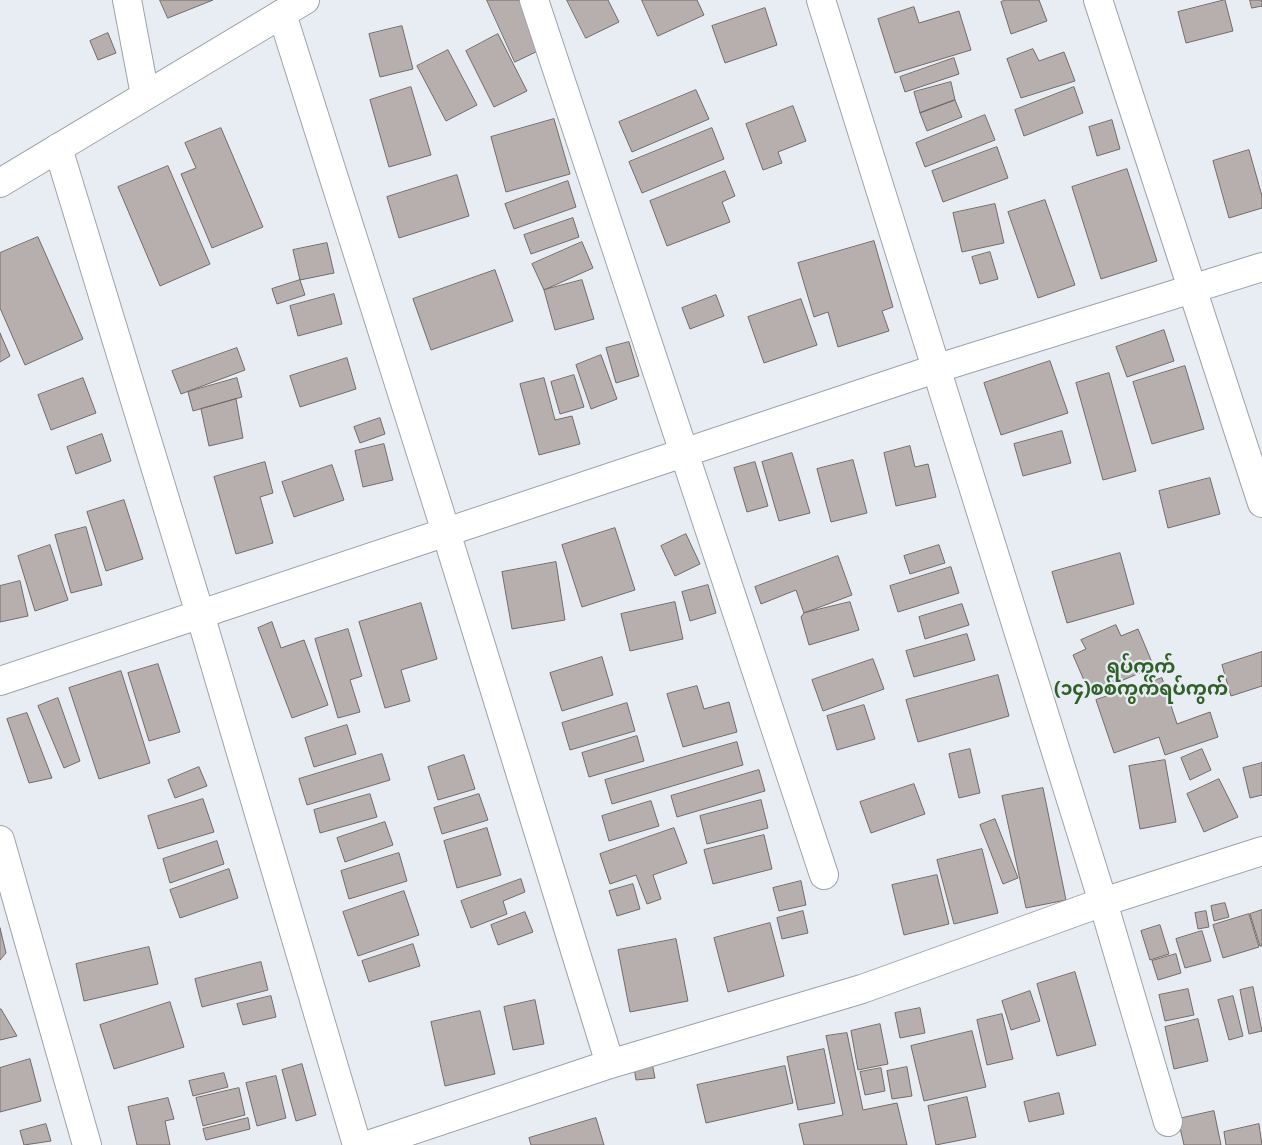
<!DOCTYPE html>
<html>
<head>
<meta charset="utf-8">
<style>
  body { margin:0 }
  canvas { display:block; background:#e7edf2 }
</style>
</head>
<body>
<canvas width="1262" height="1145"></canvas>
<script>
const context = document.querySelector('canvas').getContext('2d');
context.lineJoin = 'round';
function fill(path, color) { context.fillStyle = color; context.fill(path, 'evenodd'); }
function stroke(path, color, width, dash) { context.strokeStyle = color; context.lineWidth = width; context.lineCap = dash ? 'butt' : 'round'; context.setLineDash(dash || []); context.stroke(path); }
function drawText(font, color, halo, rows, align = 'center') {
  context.font = font + ' "IBM Plex Sans","Noto Sans Myanmar",sans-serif'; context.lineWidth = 4.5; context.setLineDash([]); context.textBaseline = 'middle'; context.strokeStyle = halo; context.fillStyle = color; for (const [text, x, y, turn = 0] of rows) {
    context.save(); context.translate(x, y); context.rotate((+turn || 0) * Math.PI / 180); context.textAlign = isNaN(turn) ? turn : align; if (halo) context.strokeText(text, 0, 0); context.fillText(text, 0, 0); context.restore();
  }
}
const building = new Path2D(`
  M160 0H213L168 18Z
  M487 0H523L544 48 515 62Z
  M567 0H608L619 22 586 38Z
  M642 0H697L704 15 658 36Z
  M1006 0H1039L1047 21 1011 34 1001 2Z
  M1225 0 1233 31 1186 43 1178 12Z
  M1250 0H1262V6L1252 8Z
  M914 7 919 23 959 11 971 50 895 73 878 19Z
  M765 8 777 45 725 63 712 26Z
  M402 26 413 69 380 77 369 34Z
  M108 33 116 53 98 60 90 41Z
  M498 34 527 91 494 107 466 51Z
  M1033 49 1039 61 1064 52 1075 81 1021 98 1007 59Z
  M448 50 477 105 446 121 417 66Z
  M954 58 959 74 905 92 900 77Z
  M951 82 955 100 920 113 914 92Z
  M411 87 431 155 389 167 370 100Z
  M1074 87 1083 113 1024 136 1015 110Z
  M696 90 709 119 632 152 619 122Z
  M955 100 962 117 927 131 920 113Z
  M793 106 806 141 778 152 782 163 763 170 746 124Z
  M985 115 995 140 925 167 916 143Z
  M554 119 570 174 506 192 491 137Z
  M1112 120 1120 149 1097 156 1089 127Z
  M221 128 263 227 212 248 181 174 196 168 185 143Z
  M712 128 724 159 642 193 629 162Z
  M997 147 1008 178 943 202 932 171Z
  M1249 150 1262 196V208L1229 218 1213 161Z
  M168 166 210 264 160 286 118 187Z
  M1127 169 1157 261 1101 279 1072 187Z
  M725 171 735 196 722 202 730 222 667 246 650 201Z
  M457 175 469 216 399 238 387 197Z
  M568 181 576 207 514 229 505 204Z
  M1045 200 1075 285 1038 298 1008 212Z
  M995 204 1004 243 962 252 953 213Z
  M573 218 579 237 531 254 524 235Z
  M38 237 83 339 25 365 0 308V253Z
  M874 241 893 307 882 311 889 331 838 347 828 312 814 317 798 263Z
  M582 242 593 268 544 290 532 264Z
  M327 243 334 273 300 280 293 250Z
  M990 252 998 279 980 284 972 257Z
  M495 270 513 321 431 350 413 299Z
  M300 280 305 295 277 304 272 289Z
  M582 280 594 319 555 330 544 290Z
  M334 294 342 324 298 336 290 306Z
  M716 295 724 316 690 329 682 308Z
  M801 299 817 345 764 363 748 317Z
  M1164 330 1174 361 1127 377 1116 347Z
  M0 333 10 356 0 362Z
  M629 342 639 376 616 383 606 348Z
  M237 348 245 370 181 394 172 371Z
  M601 355 617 399 591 409 576 365Z
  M347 358 356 389 300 407 290 376Z
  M1050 361 1068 413 1001 435 984 383Z
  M1185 366 1204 429 1152 444 1133 382Z
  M1109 373 1136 471 1103 480 1076 383Z
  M574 375 584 407 560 414 551 382Z
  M83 378 96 413 51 430 38 395Z
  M237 378 242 397 193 411 188 392Z
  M544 378 555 420 572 416 580 444 539 455 520 384Z
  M236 399 243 438 209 446 201 409Z
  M380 418 385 434 360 443 354 427Z
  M1062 431 1071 463 1023 476 1014 444Z
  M102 434 111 461 76 474 67 447Z
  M384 444 393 480 363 487 355 451Z
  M910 446 915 467 928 464 936 497 896 506 884 453Z
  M792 453 810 513 779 521 762 462Z
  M853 460 867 513 831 522 817 469Z
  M265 462 273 493 260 497 273 543 236 554 214 477Z
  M755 462 768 506 747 512 734 468Z
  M332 465 344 500 294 517 282 482Z
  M1210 478 1220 514 1168 528 1159 491Z
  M124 500 143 559 106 571 87 512Z
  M86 527 102 585 71 593 55 535Z
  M615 528 635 590 582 607 562 545Z
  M686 534 700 564 675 576 661 546Z
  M50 545 68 600 35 611 18 556Z
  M939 545 945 563 910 574 904 556Z
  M1120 553 1134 604 1067 623 1052 572Z
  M838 556 852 595 804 613 796 590 761 604 755 587Z
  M556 562 565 620 512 629 502 572Z
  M951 567 959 593 898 612 890 586Z
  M20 581 28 616 0 622V586Z
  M708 585 716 613 690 621 682 592Z
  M675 602 683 639 630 651 621 614Z
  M850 602 859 630 809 645 801 617 804 613Z
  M421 603 437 659 401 670 410 701 385 708 359 622Z
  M962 604 969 625 925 639 919 617Z
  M272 622 281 648 304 640 328 705 292 718 258 628Z
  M1116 625 1121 636 1138 629 1154 667 1090 694 1073 655 1086 649 1081 640Z
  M348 629 362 676 350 680 360 712 338 718 315 639Z
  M967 634 975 660 914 677 906 651Z
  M1262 652V686L1231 696 1222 665Z
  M602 657 613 695 562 711 550 673Z
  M873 659 884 689 823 711 812 680Z
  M158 664 180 732 149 741 128 673Z
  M121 671 150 763 99 779 69 688Z
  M998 675 1009 716 918 742 906 700Z
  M1162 678 1177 724 1210 712 1218 737 1165 755 1159 737 1114 753 1096 700Z
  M697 686 704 709 729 702 737 732 683 747 667 694Z
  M58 698 80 761 64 768 38 706Z
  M627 703 635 731 570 750 562 723Z
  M864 705 875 739 837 750 827 716Z
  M27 713 52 778 29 783 7 719Z
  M347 725 356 754 314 767 305 738Z
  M637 736 644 761 589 777 582 753Z
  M737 742 743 765 612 804 605 780Z
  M970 749 980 793 959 798 949 754Z
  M1202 749 1211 770 1190 780 1181 758Z
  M382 754 390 780 307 805 299 779Z
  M464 755 475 789 438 800 428 767Z
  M1165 760 1176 822 1140 829 1129 766Z
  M1262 763V795L1250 798 1243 768Z
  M199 767 207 786 175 798 168 780Z
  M759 770 765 791 677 817 671 796Z
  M1219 779 1238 817 1204 832 1187 794Z
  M914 784 925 814 871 833 860 802Z
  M1043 788 1066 900 1026 908 1002 796Z
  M370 794 377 817 320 833 314 810Z
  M479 794 488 820 442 834 434 808Z
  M203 799 214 832 158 849 148 816Z
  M761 800 768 828 707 844 700 816Z
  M651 801 659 826 609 841 602 816Z
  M995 819 1018 878 1003 884 980 825Z
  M385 822 393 845 345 862 337 838Z
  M487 828 501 875 457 888 444 841Z
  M674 828 687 863 653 875 661 899 647 904 636 875 610 884 600 854Z
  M764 835 772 869 713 884 704 850Z
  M217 841 224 864 170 883 163 859Z
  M982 849 998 913 954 924 937 860Z
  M399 853 407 881 349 899 341 871Z
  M229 869 238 898 180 918 170 890Z
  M937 875 949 924 904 935 892 885Z
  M521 879 525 892 503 901 507 914 471 928 461 901Z
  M801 881 806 905 779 911 773 888Z
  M633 884 640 909 617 916 609 891Z
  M404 891 419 935 358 956 343 912Z
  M1225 903 1229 917 1214 921 1211 906Z
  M1262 910V946H1260L1250 914Z
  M803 911 808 933 782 939 777 918Z
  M1206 911 1209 927 1198 929 1195 913Z
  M525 912 533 932 498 945 491 925Z
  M1249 914 1259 947 1223 958 1213 925Z
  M770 923 784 976 728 992 714 938Z
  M1160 925 1169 954 1150 960 1141 931Z
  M0 928 6 953 0 960Z
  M1202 931 1211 961 1185 968 1176 939Z
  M676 939 688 1001 630 1012 618 950Z
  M413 944 420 966 369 982 362 961Z
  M149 947 158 984 84 1001 76 964Z
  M1176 954 1181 973 1158 980 1152 961Z
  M261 962 268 990 202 1007 195 979Z
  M1075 972 1096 1045 1057 1056 1037 984Z
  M1253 987 1262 1031 1249 1034 1240 990Z
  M1188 989 1194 1015 1165 1021 1159 995Z
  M1030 991 1040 1021 1011 1030 1002 1001Z
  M271 996 276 1017 243 1025 237 1004Z
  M1233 996 1243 1036 1229 1040 1218 1000Z
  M535 1000 544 1044 513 1050 504 1007Z
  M170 1002 184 1047 114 1069 100 1025Z
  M920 1008 925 1033 900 1038 895 1013Z
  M0 1009H1L17 1036 0 1040Z
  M480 1011 495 1074 445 1086 431 1022Z
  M1002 1014 1013 1059 987 1065 977 1020Z
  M1198 1019 1208 1061 1174 1069 1165 1027Z
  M880 1024 888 1064 858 1070 851 1031Z
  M972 1031 986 1087 924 1101 911 1046Z
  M847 1033 863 1110 897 1103 907 1145H804L799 1124 843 1115 826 1036Z
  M824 1049 835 1103 798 1110 787 1057Z
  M651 1058 655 1078 636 1080 633 1061Z
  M30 1059 41 1101 0 1112V1068Z
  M302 1064 316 1115 296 1121 282 1070Z
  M785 1066 793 1103 706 1123 697 1085Z
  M907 1067 912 1096 892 1099 887 1071Z
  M881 1068 885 1091 865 1095 860 1072Z
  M224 1073 228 1087 193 1096 189 1081Z
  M276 1076 286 1118 257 1126 246 1083Z
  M239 1088 245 1115 203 1126 196 1098Z
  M1059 1093 1064 1114 1029 1122 1024 1102Z
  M967 1097 976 1137 936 1145 928 1106Z
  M168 1098 174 1119 165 1121 170 1145H137L128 1107Z
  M1214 1111 1221 1145H1184L1178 1119Z
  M248 1118 250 1129 206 1140 203 1129Z
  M596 1118 604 1145H531L529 1138Z
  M46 1124 51 1141 24 1145 20 1131Z
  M1259 1124 1262 1145H1226L1224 1132Z`);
const street = new Path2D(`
  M127 0 145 95
  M534 0 824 875
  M821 0 1103 902 1168 1122
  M1098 0 1262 503
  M282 14 446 532 610 1064
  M58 148 200 614 357 1145
  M0 681 935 369 1262 267
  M0 840 87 1145
  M368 1145 610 1064 862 989 1103 902 1262 851`);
const primary = new Path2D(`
  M0 183 305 0`);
const quarterNames = [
  ["ရပ်ကွက်",1141,668],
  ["(၁၄)စစ်ကွက်ရပ်ကွက်",1141,690]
];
fill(building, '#b7afad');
stroke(building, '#736b6a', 1);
stroke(street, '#9da3a8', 30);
stroke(primary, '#9da3a8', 30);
stroke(street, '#fff', 28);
stroke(primary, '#fff', 28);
drawText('bold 19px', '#305f28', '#e7edf2', quarterNames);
</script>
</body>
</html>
